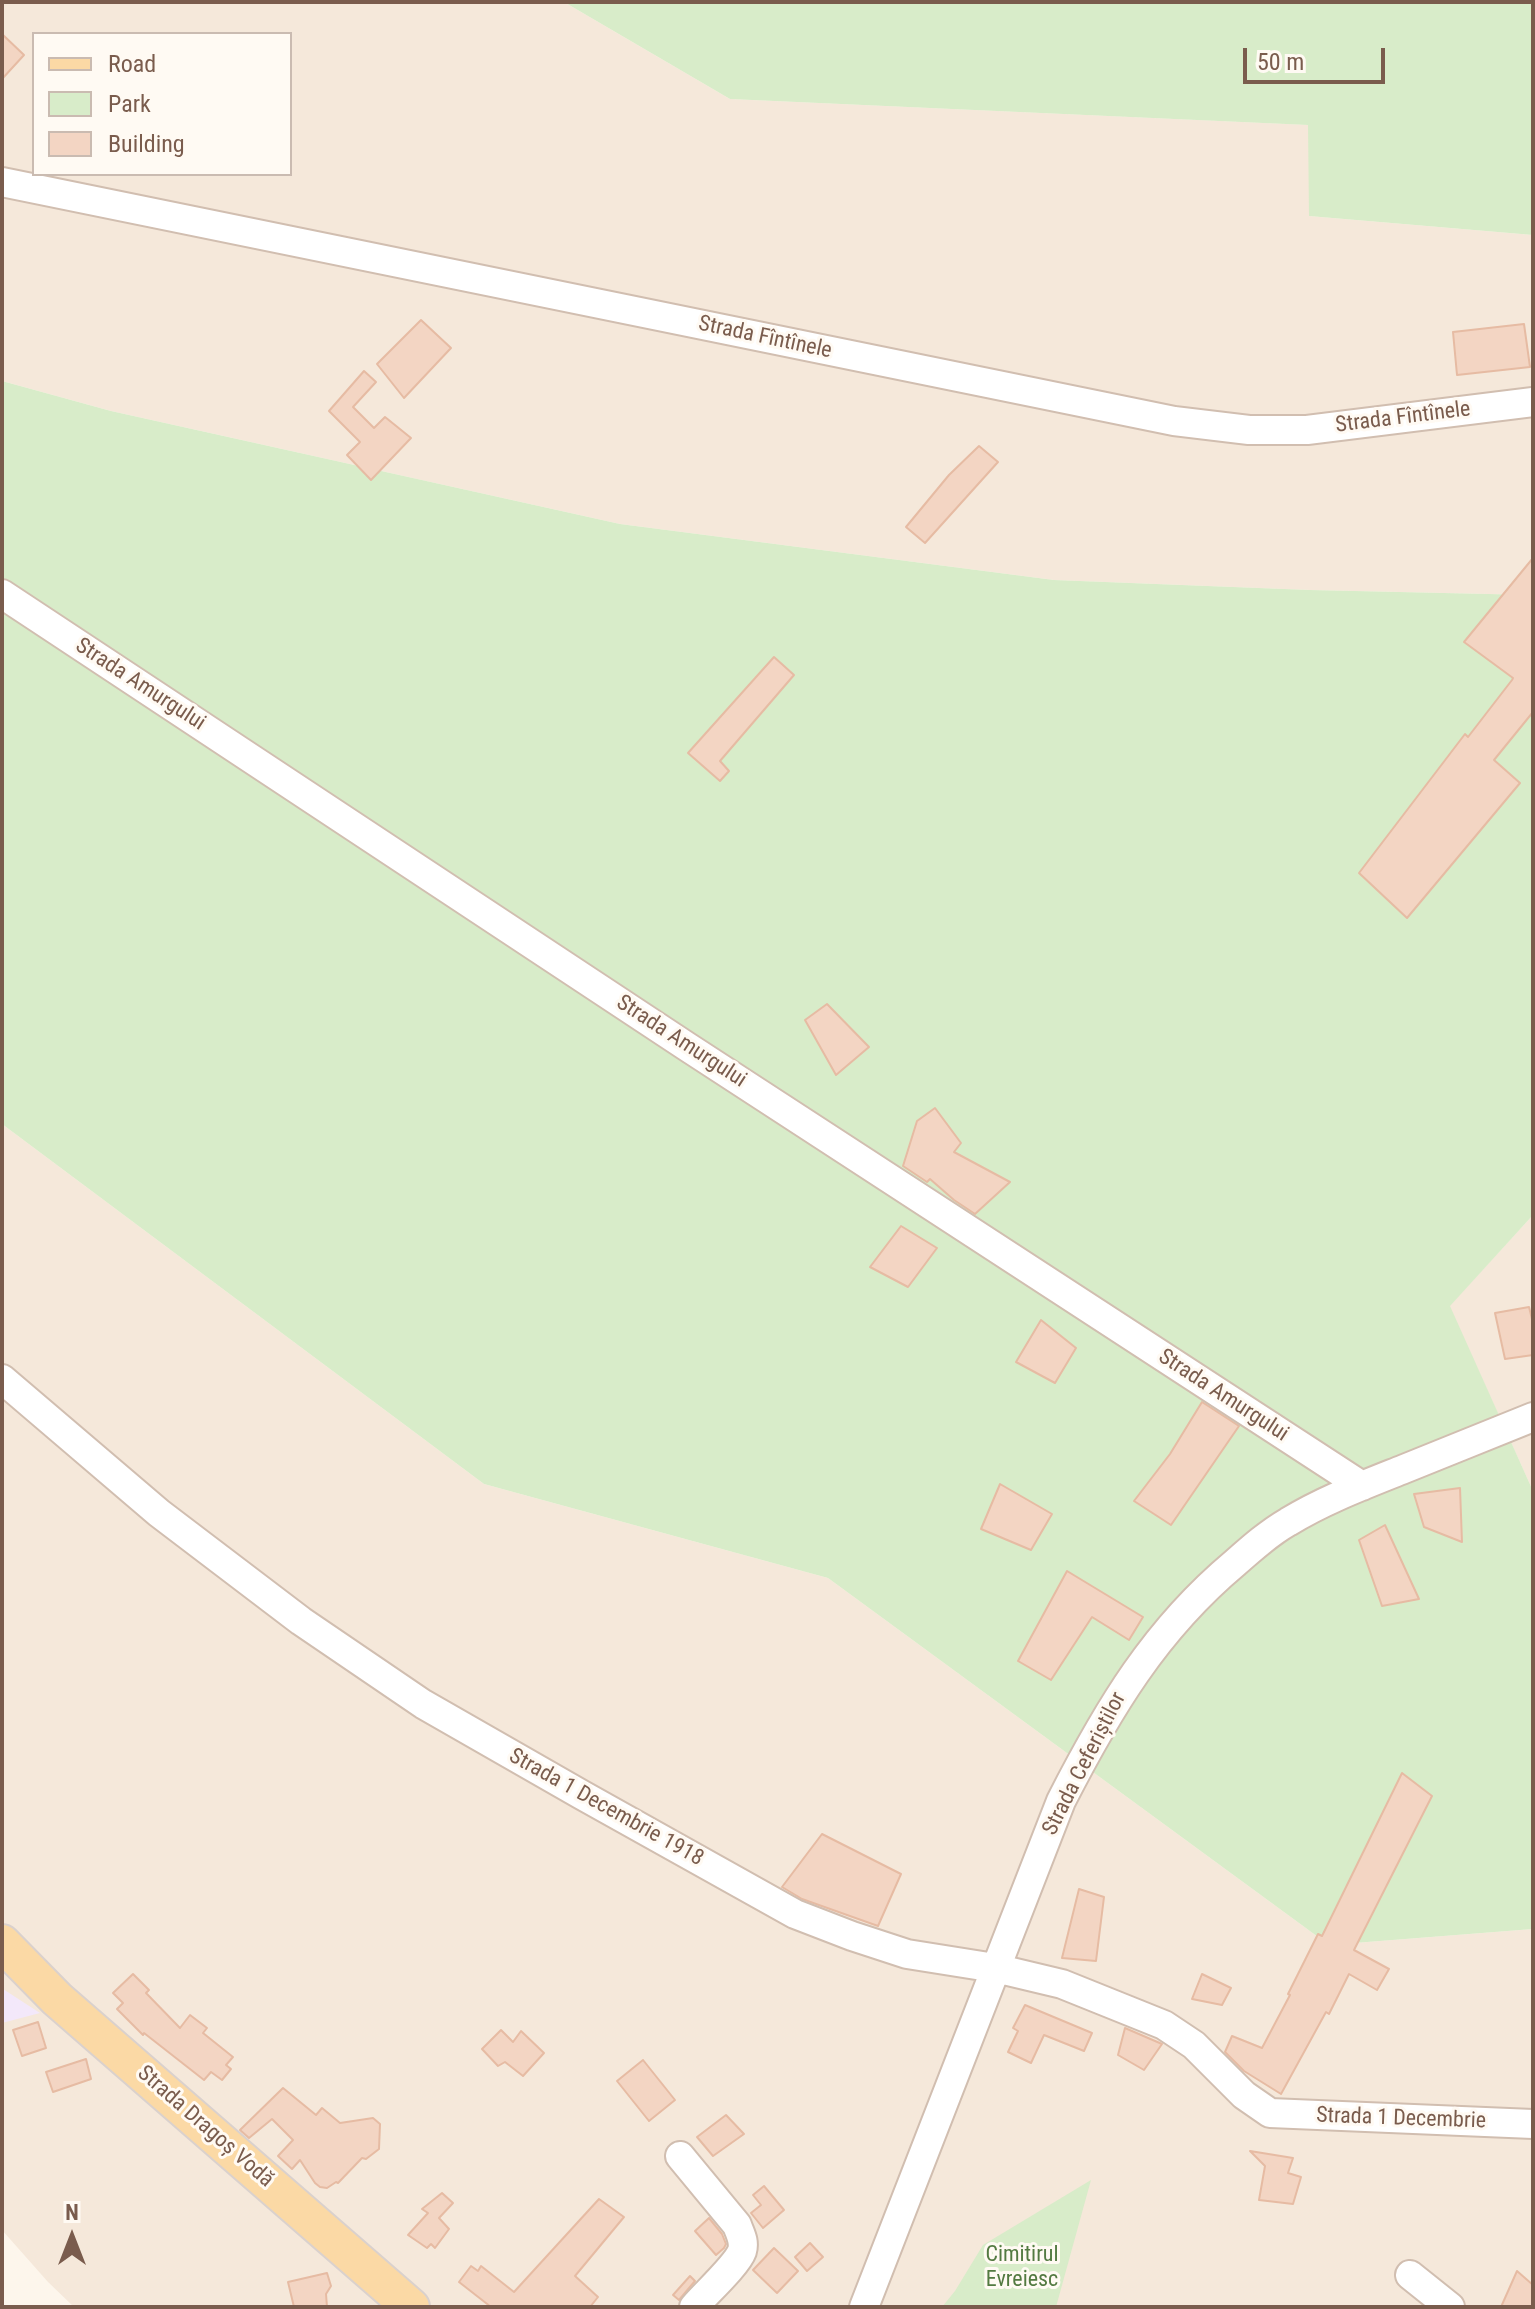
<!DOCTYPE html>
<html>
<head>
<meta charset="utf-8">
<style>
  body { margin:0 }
  #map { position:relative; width:1535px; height:2309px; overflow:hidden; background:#fdf6ec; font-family:"Roboto Condensed",sans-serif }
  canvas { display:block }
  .frame { position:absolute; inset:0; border:4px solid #7a5c4d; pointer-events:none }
  .legend { position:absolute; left:32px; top:32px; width:260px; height:144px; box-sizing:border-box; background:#fffaf3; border:2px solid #cabbb1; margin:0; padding:10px 14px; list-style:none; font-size:24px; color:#7a5c4d }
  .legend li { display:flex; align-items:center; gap:16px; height:40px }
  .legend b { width:40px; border:2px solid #cabbb1 }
  .north { position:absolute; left:32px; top:2197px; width:80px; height:80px; -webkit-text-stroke:6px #fffaf3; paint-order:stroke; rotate:0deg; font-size:22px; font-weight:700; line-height:32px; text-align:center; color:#7a5c4d }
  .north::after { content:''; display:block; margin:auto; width:28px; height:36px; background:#7a5c4d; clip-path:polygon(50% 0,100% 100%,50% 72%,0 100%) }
  .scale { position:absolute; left:1243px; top:48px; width:142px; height:36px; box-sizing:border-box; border:4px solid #7a5c4d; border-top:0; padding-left:10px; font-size:24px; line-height:28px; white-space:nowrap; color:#7a5c4d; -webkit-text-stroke:6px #fffaf3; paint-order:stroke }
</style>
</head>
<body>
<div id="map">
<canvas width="1535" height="2309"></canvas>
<div class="frame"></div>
<ul class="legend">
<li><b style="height:10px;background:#fbd9a5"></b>Road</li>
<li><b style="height:22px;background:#d8ecc9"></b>Park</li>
<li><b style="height:22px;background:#f3d5c3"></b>Building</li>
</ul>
<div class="north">N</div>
<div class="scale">50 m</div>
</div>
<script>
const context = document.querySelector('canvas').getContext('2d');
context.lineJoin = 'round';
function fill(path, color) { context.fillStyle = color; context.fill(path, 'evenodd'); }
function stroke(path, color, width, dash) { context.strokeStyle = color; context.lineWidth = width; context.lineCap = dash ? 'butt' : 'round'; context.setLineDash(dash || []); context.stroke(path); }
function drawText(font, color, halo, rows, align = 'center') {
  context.font = font + ' "Roboto Condensed",sans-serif'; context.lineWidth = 6; context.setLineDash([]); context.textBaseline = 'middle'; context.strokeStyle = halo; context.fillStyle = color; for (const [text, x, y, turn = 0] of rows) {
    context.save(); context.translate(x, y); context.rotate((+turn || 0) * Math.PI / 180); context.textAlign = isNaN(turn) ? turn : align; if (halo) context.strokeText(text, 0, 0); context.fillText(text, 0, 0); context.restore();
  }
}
const residential = new Path2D(`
  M2 2H564L730 99 1309 125V216L1533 235V595L1310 590 1054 580 620 524 111 411 2 381ZM34 34H290V174H34Z
  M2 1124 484 1484 828 1578 1329 1945 1533 1929V2307H74L48 2282 2 2230Z
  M1533 1215V1491L1449 1306Z`);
const education = new Path2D(`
  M2 1987 3 1989 40 2013 2 2023Z`);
const green = new Path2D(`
  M564 2H1533V235L1309 216 1308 125 730 99Z
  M2 381 111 411 620 524 1054 580 1310 590 1533 595V1215L1450 1306 1533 1491V1929L1329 1945 828 1578 484 1484 2 1124Z
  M1091 2180 1056 2307H942L955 2291 983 2245Z`);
const building = new Path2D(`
  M2 34 24 55 2 79Z
  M421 320 451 348 404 398 377 364Z
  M1524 324 1530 367 1457 375 1453 332Z
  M364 371 376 382 353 407 374 428 385 417 411 438 371 480 347 455 360 442 329 411Z
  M979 446 998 462 925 543 906 527 949 475Z
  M1533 558V712L1494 760 1520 783 1407 918 1359 873 1465 734 1468 737 1512 680 1513 678 1464 642Z
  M774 657 794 675 720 761 729 771 720 781 688 753Z
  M827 1004 869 1047 836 1075 805 1020Z
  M935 1108 961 1143 954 1152 1010 1182 975 1214 954 1200 930 1179 927 1182 903 1166 917 1121Z
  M901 1226 937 1248 908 1287 870 1267Z
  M1529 1307 1533 1323V1355L1505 1359 1495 1313Z
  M1041 1320 1076 1348 1055 1383 1016 1362Z
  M1202 1402 1239 1426 1171 1525 1134 1501 1170 1454Z
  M1000 1484 1052 1514 1031 1550 981 1529Z
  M1460 1488 1462 1542 1424 1527 1414 1494Z
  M1385 1525 1419 1599 1382 1606 1359 1540Z
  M1067 1571 1143 1617 1129 1640 1092 1617 1051 1680 1018 1661Z
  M1402 1773 1432 1796 1354 1950 1389 1969 1377 1990 1349 1974 1329 2014 1326 2012 1281 2094 1244 2071 1225 2052 1232 2036 1262 2048 1290 1995 1288 1994 1318 1934 1322 1936Z
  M822 1834 901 1874 878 1926 802 1899 782 1887Z
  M1079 1889 1104 1897 1096 1961 1062 1958Z
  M133 1974 149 1990 146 1993 180 2028 190 2015 207 2028 203 2033 233 2057 226 2065 231 2069 222 2080 211 2072 204 2080 144 2033 143 2035 117 2009 123 2003 113 1993Z
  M1202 1974 1231 1988 1222 2005 1192 1999Z
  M1025 2005 1092 2033 1084 2051 1044 2035 1031 2063 1008 2052 1018 2031 1013 2028Z
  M38 2022 46 2048 22 2056 13 2030Z
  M1125 2028 1162 2044 1144 2070 1118 2055Z
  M501 2030 513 2042 521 2031 544 2053 523 2076 505 2062 498 2066 482 2049Z
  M86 2059 91 2079 53 2092 46 2072Z
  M643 2060 675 2100 649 2121 617 2081Z
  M283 2088 316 2115 322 2108 340 2123 373 2118 380 2124 379 2149 366 2159 362 2158 338 2183 336 2182 327 2188 320 2187 315 2183 300 2160 292 2169 278 2156 293 2140 272 2119 249 2138 240 2130Z
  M726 2115 744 2134 713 2156 697 2137Z
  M1250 2151 1293 2158 1288 2173 1301 2177 1293 2204 1259 2200 1265 2166Z
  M764 2186 784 2210 763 2228 751 2213 761 2205 753 2195Z
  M442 2193 453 2203 439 2218 449 2229 435 2248 431 2244 427 2248 408 2235 428 2213 422 2209Z
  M599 2199 624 2217 575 2276 598 2297 590 2307H491L459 2282 471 2266 478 2271 481 2266 514 2292Z
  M709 2218 722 2234 726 2244 724 2248 716 2255 695 2231Z
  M810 2243 823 2257 807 2271 795 2257Z
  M774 2248 798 2271 777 2293 753 2270Z
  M1517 2271 1533 2285V2307H1501Z
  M327 2273 331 2286 326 2294 327 2307H294L288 2282Z
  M690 2276 695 2281 679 2300 673 2295Z`);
const minor = new Path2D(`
  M2 182 1174 421 1249 430H1307L1533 402
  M2 594 686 1046 1362 1486
  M2 1379 159 1513 301 1621 423 1704 582 1795 795 1914 852 1936 907 1954 995 1968 1062 1984 1164 2025 1194 2045 1244 2095 1270 2113 1533 2124
  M680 2156 737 2225C740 2234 745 2241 742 2251 737 2265 705 2294 694 2307
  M1410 2275 1450 2307
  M864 2307 1061 1801C1108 1709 1155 1630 1235 1563 1252 1548 1269 1533 1288 1522 1324 1500 1364 1485 1404 1469 1447 1452 1490 1434 1533 1417`);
const major = new Path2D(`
  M2 1943 57 1999 411 2307`);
const streetNames = [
  ["Strada Fîntînele",765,338,12],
  ["Strada Fîntînele",1403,418,-7],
  ["Strada Amurgului",140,685,33],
  ["Strada Amurgului",681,1042,33],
  ["Strada Amurgului",1223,1396,33],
  ["Strada Ceferiștilor",1085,1764,-63],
  ["Strada 1 Decembrie 1918",606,1808,29],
  ["Strada 1 Decembrie",1401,2119,2],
  ["Strada Dragoș Vodă",205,2127,41]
];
const parkNames = [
  ["Cimitirul",1022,2255],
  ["Evreiesc",1022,2280]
];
fill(residential, '#f5e8da');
fill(education, '#f3e8fa');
fill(green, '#d8ecc9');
fill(building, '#f3d5c3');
stroke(building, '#e6bba3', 2);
stroke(minor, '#d1beb0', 32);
stroke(major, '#dad1cd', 40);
stroke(minor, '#fff', 28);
stroke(major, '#fbd9a5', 36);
drawText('22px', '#7a5c4d', '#fffaf3', streetNames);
drawText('22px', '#537a41', '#fffaf3', parkNames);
</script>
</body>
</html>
